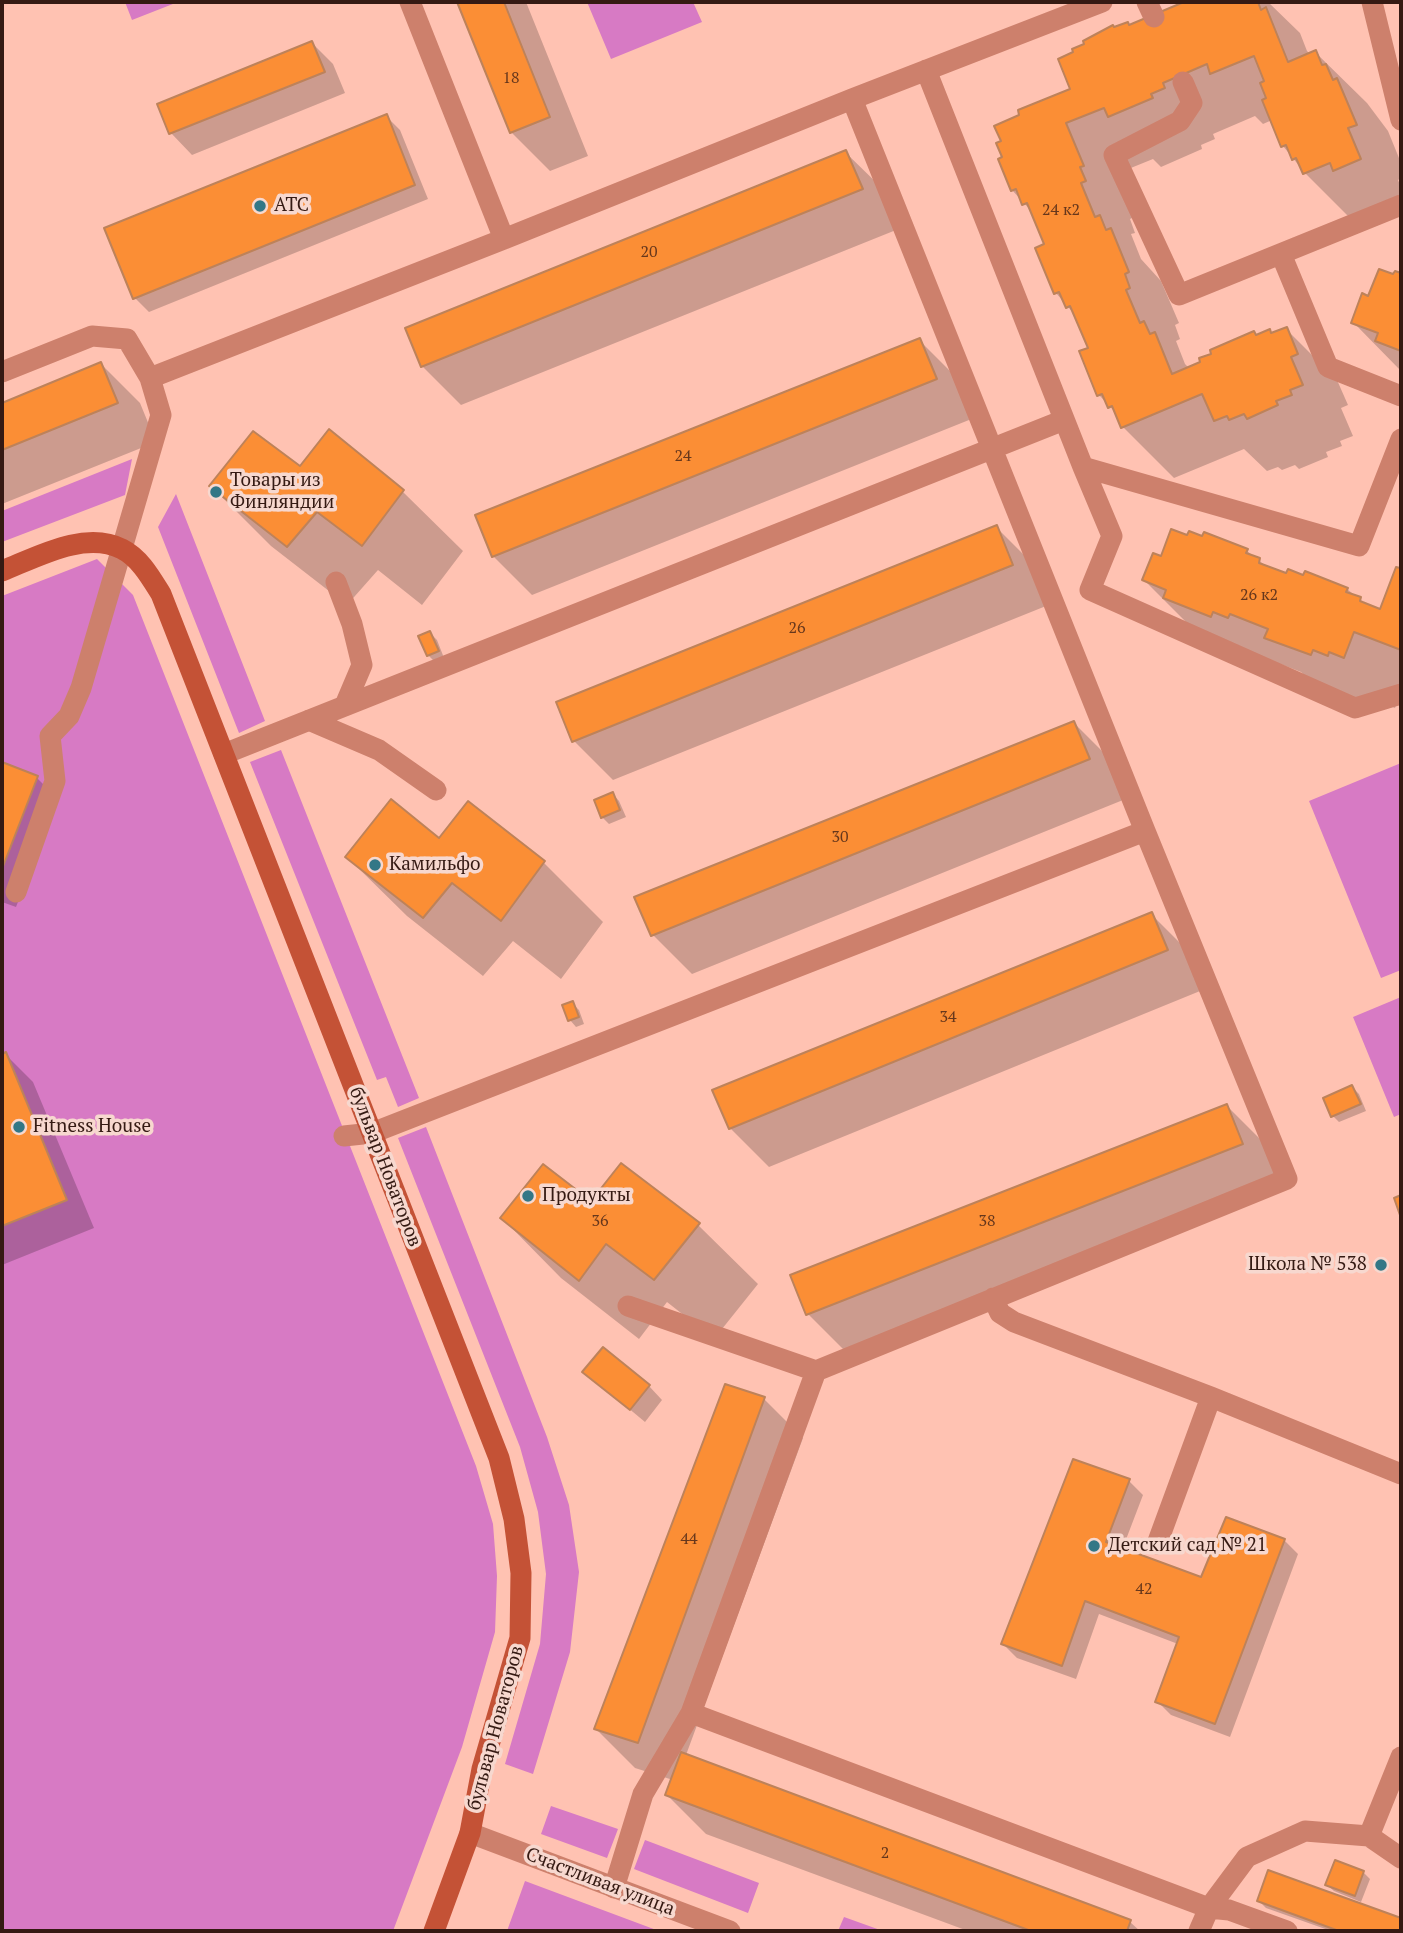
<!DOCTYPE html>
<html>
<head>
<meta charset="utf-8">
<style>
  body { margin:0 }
  #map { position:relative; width:1403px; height:1933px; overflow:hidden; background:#ffc2b2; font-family:"PT Serif",serif }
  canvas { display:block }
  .frame { position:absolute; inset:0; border:4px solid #351a13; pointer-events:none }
</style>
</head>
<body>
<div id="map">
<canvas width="1403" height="1933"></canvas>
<div class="frame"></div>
</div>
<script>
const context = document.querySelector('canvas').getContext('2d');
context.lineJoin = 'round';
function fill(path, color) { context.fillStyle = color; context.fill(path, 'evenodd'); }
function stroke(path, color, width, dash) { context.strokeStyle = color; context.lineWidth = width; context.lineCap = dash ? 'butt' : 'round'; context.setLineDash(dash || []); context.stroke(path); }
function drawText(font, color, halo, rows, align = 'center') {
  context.font = font + ' "PT Serif",serif'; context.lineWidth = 7; context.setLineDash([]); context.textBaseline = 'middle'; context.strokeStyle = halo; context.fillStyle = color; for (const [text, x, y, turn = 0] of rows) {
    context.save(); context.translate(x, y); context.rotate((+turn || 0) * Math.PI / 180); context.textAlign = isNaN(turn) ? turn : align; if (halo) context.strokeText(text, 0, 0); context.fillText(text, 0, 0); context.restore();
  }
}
const green = new Path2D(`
  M125 2H178L132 20Z
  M587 2H693L702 22 611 59Z
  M132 459 125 495 2 542V511Z
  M176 494 265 721 239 733 158 527Z
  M97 559 133 595 476 1466 493 1524 497 1576 495 1632 462 1747 393 1931H2V596Z
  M281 750 419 1098 398 1107 386 1077 377 1080 250 762Z
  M1401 763V970L1381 978 1309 801Z
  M1401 997V1114L1394 1117 1353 1017Z
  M426 1127 547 1437 569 1505 579 1572 570 1652 533 1774 505 1764 540 1644 546 1574 538 1512 520 1447 398 1138Z
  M551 1806 618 1829 607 1858 541 1834Z
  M645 1840 759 1883 748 1913 634 1869Z
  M525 1881 659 1931H507Z
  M844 1917 883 1931H838Z`);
const shadow = new Path2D(`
  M459 2H526L588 156 550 171 511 132Z
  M1188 2H1268L1300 33 1307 51 1310 54 1315 52 1367 103 1388 131 1401 163V178L1398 180 1401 187V214L1356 224 1305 173 1283 146 1272 120 1263 124 1255 116 1213 134 1215 139 1201 145 1202 149 1161 167 1153 159 1116 174 1134 217 1130 219 1135 233 1131 234 1141 259 1161 281 1179 323 1175 325 1180 339 1176 341 1185 364 1190 369 1257 336 1272 334 1286 329 1337 380 1348 405 1341 408 1353 436 1340 441 1342 446 1326 452 1328 457 1299 469 1295 465 1282 470 1278 467 1267 471 1244 449 1174 478 1123 427 1118 415 1099 395 1090 349 1076 316 1056 293 1046 245 1033 213 1012 190 1072 90 1115 29 1130 26Z
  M312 43 333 64 345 93 192 155 171 133 159 105Z
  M386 116 400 130 428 199 149 312 135 298 107 229Z
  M845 152 885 191 901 228 461 405 422 366Z
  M1396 273 1401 275V371L1353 322 1369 298Z
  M919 340 958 379 974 418 532 595 493 556Z
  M101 364 140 403 156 442 2 504V404Z
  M329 431 403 492 463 551 422 605 378 570 347 605 271 546 211 486 300 468Z
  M996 527 1035 566 1051 604 613 780 574 741Z
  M1247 551 1267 567 1287 575 1347 589 1368 606 1381 611 1401 569V692L1395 708 1380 702 1379 706 1318 688 1301 672 1195 631 1144 580 1162 559Z
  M430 633 437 640 444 658 435 662 428 655 421 637Z
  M1074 723 1113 762 1128 798 692 974 653 935Z
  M2 764 37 778 58 799 16 907 2 902Z
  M613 794 619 801 626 817 609 824 602 817Z
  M439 840 544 863 603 922 561 979 513 941 483 976 407 916 347 857Z
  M1152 915 1191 954 1205 989 769 1167 730 1128Z
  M572 1003 579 1010 584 1024 576 1027 570 1020 564 1006Z
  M5 1054 33 1082 94 1228 2 1265V1056Z
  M1352 1087 1359 1094 1366 1111 1339 1122 1333 1116Z
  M1227 1106 1266 1145 1281 1183 847 1353 808 1314 793 1276Z
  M592 1203 698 1225 758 1284 714 1339 667 1302 639 1339 561 1278 502 1218Z
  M585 1372 649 1386 662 1400 645 1422Z
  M764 1399 803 1438 686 1755 1130 1922 1140 1931H968L706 1834 667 1795 673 1780 635 1768 596 1729Z
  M1129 1481 1143 1495 1122 1550 1202 1580 1284 1540 1298 1554 1230 1737 1171 1715 1157 1701 1178 1644 1099 1614 1076 1679 1017 1658 1003 1644Z
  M1270 1872 1401 1920V1931H1331L1266 1908 1259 1901Z
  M1363 1872 1370 1879 1361 1902 1334 1891 1327 1885Z`);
const building = new Path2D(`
  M457 2H504L550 117 510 133Z
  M1184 2H1258L1261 10 1266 7 1288 62 1316 50 1322 65 1326 64 1333 80 1337 78 1357 125 1348 128 1361 159 1333 171 1330 163 1303 174 1296 158 1292 160 1286 145 1281 147 1262 100 1266 98 1260 83 1264 81 1254 56 1210 74 1207 64 1163 83 1165 88 1151 94 1153 98 1108 117 1104 108 1066 123 1084 166 1080 167 1086 181 1081 183 1095 217 1100 215 1106 230 1111 228 1129 272 1125 274 1130 288 1126 290 1140 323 1144 321 1150 334 1155 332 1172 374 1200 362 1199 358 1211 354 1210 350 1254 331 1256 335 1270 329 1271 333 1287 327 1298 354 1291 357 1303 385 1290 390 1292 395 1276 401 1278 405 1247 419 1244 414 1229 420 1227 416 1214 421 1202 394 1121 428 1112 406 1108 408 1102 394 1097 396 1079 351 1088 348 1070 306 1066 308 1059 292 1054 294 1035 248 1044 244 1027 203 1022 205 1016 189 1011 191 998 159 1002 157 996 143 1001 141 994 126 1019 115 1018 110 1070 89 1058 59 1073 52 1072 49 1084 44 1083 41 1113 25 1114 27 1128 22 1129 25Z
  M312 41 325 72 169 134 157 104Z
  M387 114 415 185 133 299 104 228Z
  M846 150 863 189 421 367 405 328Z
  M1379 269 1393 274 1395 271 1401 273V351L1375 341 1378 333 1351 323 1362 293 1368 296Z
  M920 338 937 379 492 557 475 515Z
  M101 362 118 403 2 450V403Z
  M329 429 404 490 362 546 317 512 287 547 209 486 253 431 300 466Z
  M997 525 1013 565 572 742 556 702Z
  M1171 529 1187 535 1189 531 1202 536 1204 532 1248 549 1246 553 1260 558 1259 563 1286 573 1288 569 1303 575 1305 571 1348 588 1346 592 1361 597 1360 601 1380 609 1396 567 1400 568 1401 564V650L1354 632 1344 658 1329 652 1328 656 1313 650 1311 655 1264 638 1268 629 1230 614 1228 618 1213 612 1211 617 1163 598 1166 590 1142 580 1153 553 1161 556Z
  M430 631 439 651 427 656 418 636Z
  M1074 721 1090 759 651 936 634 897Z
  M2 762 38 776 2 869Z
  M613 792 620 810 601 818 594 800Z
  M391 799 439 838 468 801 545 861 501 921 452 883 423 918 345 857Z
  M1152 912 1168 950 729 1129 712 1090Z
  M573 1001 579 1017 568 1021 562 1005Z
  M6 1052 67 1200 2 1226V1054Z
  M1352 1085 1361 1104 1331 1117 1323 1098Z
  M1227 1104 1243 1144 806 1315 790 1275Z
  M621 1163 700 1223 654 1280 606 1244 579 1281 500 1218 543 1164 591 1201Z
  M1401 1195V1218L1394 1198Z
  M603 1347 650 1385 630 1410 582 1372Z
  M725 1384 765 1397 638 1743 594 1729Z
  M1073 1459 1130 1479 1106 1542 1201 1577 1226 1517 1285 1539 1215 1724 1155 1702 1179 1637 1085 1601 1062 1666 1001 1644Z
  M681 1752 1131 1920 1127 1931H1031L665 1795Z
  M1335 1860 1364 1871 1355 1896 1325 1885Z
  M1268 1870 1401 1918V1931H1339L1257 1901Z`);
const lane = new Path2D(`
  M1147 2 1154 17
  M1372 2 1401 120
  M926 70 1083 467 1359 546 1401 439
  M1183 82 1192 103 1180 121 1114 155 1179 295 1401 205
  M504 239 852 99 1102 2
  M1281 254 1328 367 1401 396
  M2 372 92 336 127 339 150 378 504 239 410 2
  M1083 467 1112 536 1090 590 1355 708 1401 694
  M336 582 352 624 362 665 345 705
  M309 720 379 750 436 790
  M224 754 1064 420
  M16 892 55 781 50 736 69 716 81 688 161 415 150 378
  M344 1136 372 1133 1145 831
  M993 1298 1000 1313 1014 1322 1211 1397 1401 1474
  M628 1306 816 1371 1287 1179 1145 831 852 99
  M1157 1544 1211 1397
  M691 1713 1209 1908 1229 1910 1287 1931
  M1369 1836 1401 1757
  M614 1888 643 1794 691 1713 816 1371
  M1199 1931 1209 1908 1247 1857 1305 1831 1369 1836 1401 1858`);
const street = new Path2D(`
  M470 1833 730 1931`);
const secondary = new Path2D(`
  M2 571C37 557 85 530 122 549 140 558 151 578 161 594L499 1458 514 1519 521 1573 520 1638 482 1769 470 1833 434 1931`);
const markers = [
  [260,206,7,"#337786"],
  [216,492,7,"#337786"],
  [375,865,7,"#337786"],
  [19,1127,7,"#337786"],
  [528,1196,7,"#337786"],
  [1381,1265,7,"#337786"],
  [1094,1546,7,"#337786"]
];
const numberNames = [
  ["18",511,78],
  ["24 к2",1061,210],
  ["20",649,252],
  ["24",683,456],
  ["26 к2",1259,595],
  ["26",797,628],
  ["30",840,837],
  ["34",948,1017],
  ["36",600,1221],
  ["38",987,1221],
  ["44",689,1539],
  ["42",1144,1589],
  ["2",885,1853]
];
const poiNames = [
  ["АТС",274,206],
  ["Товары из",230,481],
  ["Финляндии",230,503],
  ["Камильфо",389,865],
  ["Fitness House",33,1127],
  ["Продукты",542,1196],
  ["Школа № 538",1367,1265,"right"],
  ["Детский сад № 21",1108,1546]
];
const streetNames = [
  ["бульвар Новаторов",385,1167,69],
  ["бульвар Новаторов",496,1728,-75],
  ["Счастливая улица",600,1882,21]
];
fill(green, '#d77ac4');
fill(shadow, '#0003');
fill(building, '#fb8e35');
stroke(building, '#bd825a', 2);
stroke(lane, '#cd806c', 21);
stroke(street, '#cd806c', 21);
stroke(secondary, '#c45236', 21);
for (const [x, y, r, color] of markers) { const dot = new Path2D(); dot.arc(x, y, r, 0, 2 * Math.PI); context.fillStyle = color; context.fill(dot); stroke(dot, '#f7d8cf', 2.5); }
drawText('16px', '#66371c', null, numberNames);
drawText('19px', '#351a13', '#f7d8cf', poiNames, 'left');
drawText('19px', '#351a13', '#f7d8cf', streetNames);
</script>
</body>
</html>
